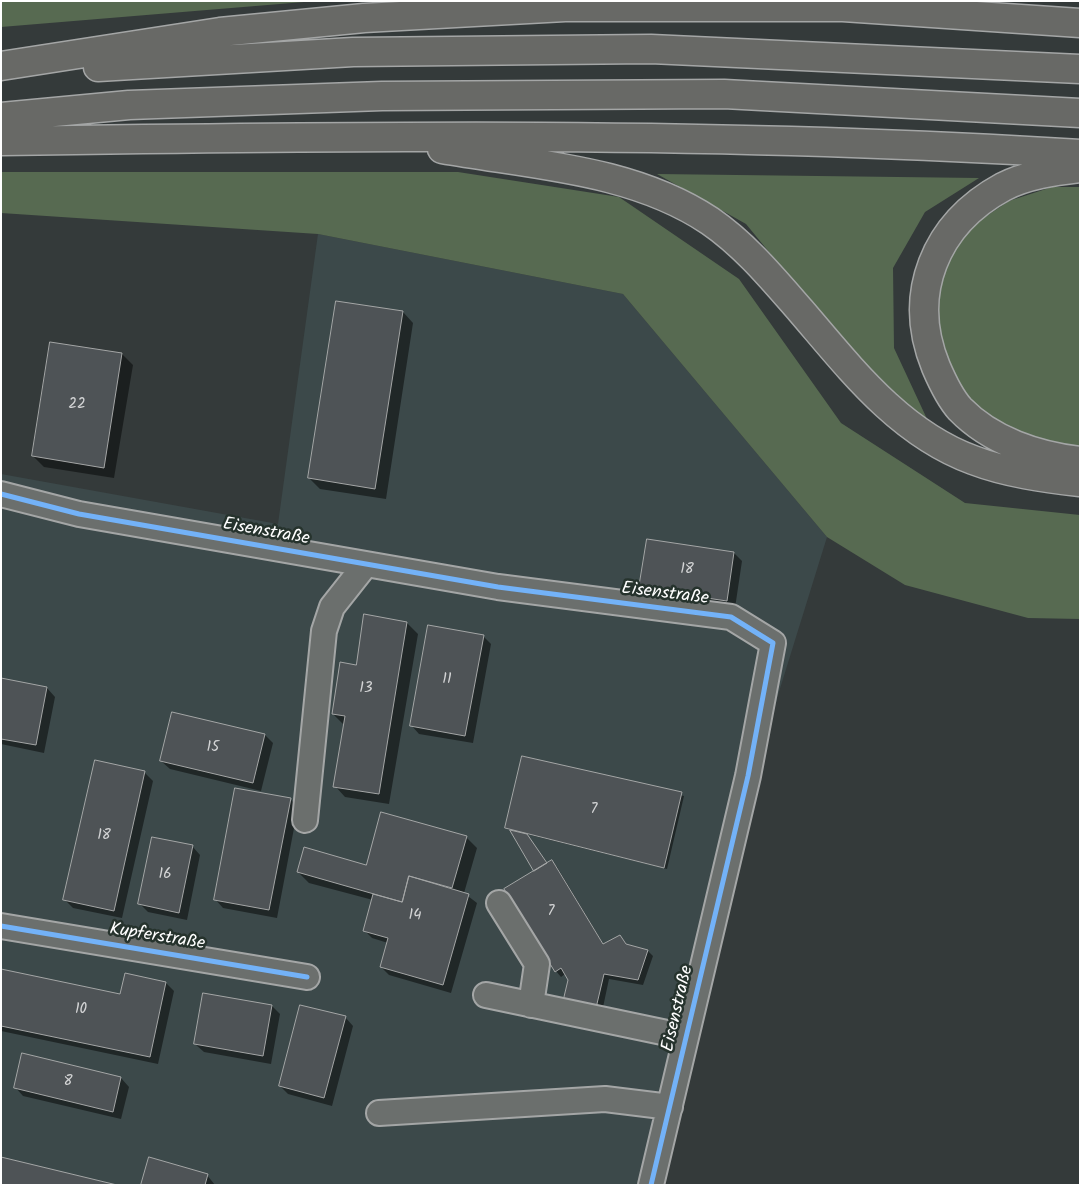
<!DOCTYPE html>
<html>
<head>
<meta charset="utf-8">
<style>
  body { margin:0 }
  #map { position:relative; width:1081px; height:1186px; overflow:hidden; background:#343a3a; font-family:Kalam,sans-serif }
  canvas { display:block }
  .frame { position:absolute; inset:0; border:2px solid #fff; pointer-events:none }
</style>
</head>
<body>
<div id="map">
<canvas width="1081" height="1186"></canvas>
<div class="frame"></div>
</div>
<script>
const context = document.querySelector('canvas').getContext('2d');
context.lineJoin = 'round';
function fill(path, color) { context.fillStyle = color; context.fill(path, 'evenodd'); }
function stroke(path, color, width, dash) { context.strokeStyle = color; context.lineWidth = width; context.lineCap = dash ? 'butt' : 'round'; context.setLineDash(dash || []); context.stroke(path); }
function drawText(font, color, halo, rows, align = 'center') {
  context.font = font + ' Kalam,sans-serif'; context.lineWidth = 5; context.setLineDash([]); context.textBaseline = 'middle'; context.strokeStyle = halo; context.fillStyle = color; for (const [text, x, y, turn = 0] of rows) {
    context.save(); context.translate(x, y); context.rotate((+turn || 0) * Math.PI / 180); context.textAlign = isNaN(turn) ? turn : align; if (halo) context.strokeText(text, 0, 0); context.fillText(text, 0, 0); context.restore();
  }
}
const built = new Path2D(`
  M318 234 623 294 827 537 778 695 657 1185H1V474L278 524Z`);
const green = new Path2D(`
  M1 1H316L1 27Z
  M1 172H458L619 197 739 279 841 423 965 503 1080 515V619L1028 618 905 585 827 537 623 294 318 234 1 213Z
  M657 174 979 178 925 212 893 268 894 348 934 434 879 386 746 224Z
  M1052 187H1080V455L1031 450 950 387 928 333 934 282 970 227 1009 201Z`);
const shadow = new Path2D(`
  M403 312 413 323 386 499 320 489 309 478Z
  M122 354 133 365 114 478 44 467 33 456Z
  M734 553 742 561 735 608 649 596 640 587Z
  M407 623 418 634 389 804 345 797 335 786 344 725 333 714Z
  M483 636 491 644 473 743 419 734 411 725Z
  M1 680 47 688 55 697 44 753 1 744Z
  M173 713 265 735 273 743 261 791 170 769 161 761Z
  M523 757 684 796 667 869 526 834 548 864 552 861 557 867 604 945 620 936 628 946 648 951 653 956 643 985 609 979 602 1012 565 974 561 977 556 971 535 871 512 831 506 828Z
  M145 773 153 781 122 918 73 908 65 900Z
  M290 799 298 807 277 918 223 908 215 899Z
  M466 837 477 848 464 893 477 903 451 993 389 975 381 967 388 943 372 938 364 930 373 900 309 883 298 872 367 866Z
  M192 846 200 855 187 920 148 912 140 904Z
  M1 970 121 995 166 983 174 991 158 1064 1 1031Z
  M204 994 272 1006 280 1014 271 1064 204 1052 195 1044Z
  M345 1017 353 1026 332 1106 288 1094 280 1086Z
  M23 1054 121 1078 129 1087 121 1119 23 1096 15 1087Z
  M207 1175 215 1185H143Z`);
const building = new Path2D(`
  M336 301 403 311 375 489 308 478Z
  M50 342 122 353 104 468 32 456Z
  M647 539 734 552 727 601 639 588Z
  M364 614 407 622 379 794 333 787 345 716 332 714 340 662 356 665Z
  M428 625 484 635 465 736 410 726Z
  M1 678 47 687 36 745 1 739Z
  M172 712 265 734 253 783 160 761Z
  M522 756 682 792 664 868 505 828Z
  M95 760 145 771 114 911 63 900Z
  M235 788 291 798 269 910 214 900Z
  M381 812 467 836 452 888 409 876 402 902 297 872 304 847 366 865Z
  M510 830 527 834 547 863 534 871Z
  M152 837 193 845 179 913 138 904Z
  M552 860 603 944 620 935 626 944 648 950 638 980 604 974 596 1008 563 1001 568 980 561 968 555 972 504 889Z
  M409 876 469 894 443 985 380 967 388 938 363 931 373 894 402 902Z
  M1 969 120 994 125 973 166 982 150 1057 1 1026Z
  M203 993 272 1005 263 1056 194 1044Z
  M300 1005 346 1016 324 1098 279 1086Z
  M22 1053 121 1077 113 1112 14 1088Z
  M1 1157 117 1185H1Z
  M149 1157 208 1174 205 1185H141Z`);
const minor = new Path2D(`
  M1 494 79 514 498 587 731 617 773 643 748 776 651 1185
  M305 820 324 631 332 607 366 564
  M499 903 537 964 531 1005
  M1 926 307 977
  M486 995 686 1037
  M379 1113 605 1099 670 1107`);
const highway = new Path2D(`
  M1 66 220 32 364 18 565 7H843L1080 23
  M98 67 353 52 651 49 1080 69
  M1 117 129 105 382 96 724 94 1080 113
  M1 141C361 136 720 131 1080 154
  M442 149C532 165 632 169 710 221 745 245 773 279 801 311 850 368 899 433 973 460 1007 473 1044 478 1080 482
  M1080 168C1054 171 1026 175 1003 187 935 224 906 294 936 367 942 381 950 398 960 409 991 441 1037 456 1080 461`);
const cycleway = new Path2D(`
  M1 494 79 514 498 587 731 617 773 643 748 776 651 1185
  M1 926 307 977`);
const numberNames = [
  ["22",77,405],
  ["18",687,570],
  ["11",447,680],
  ["13",366,689],
  ["15",213,748],
  ["7",594,810],
  ["18",104,836],
  ["16",165,875],
  ["7",551,912],
  ["14",415,916],
  ["10",81,1010],
  ["8",68,1082]
];
const streetNames = [
  ["Eisenstraße",266,533,10],
  ["Eisenstraße",665,595,7],
  ["Kupferstraße",157,938,9],
  ["Eisenstraße",679,1009,-77]
];
fill(built, '#3c494a');
fill(green, '#576a51');
fill(shadow, '#0007');
fill(building, '#4e5356');
stroke(building, '#a4a6a6', 1);
stroke(minor, '#a4a6a6', 28);
stroke(highway, '#a4a6a6', 31);
stroke(minor, '#6b6f6d', 24);
stroke(highway, '#686966', 28);
stroke(cycleway, '#73b2f8', 5);
drawText('15px', '#d3d4d5', null, numberNames);
drawText('18px', '#fff', '#26332d', streetNames);
</script>
</body>
</html>
